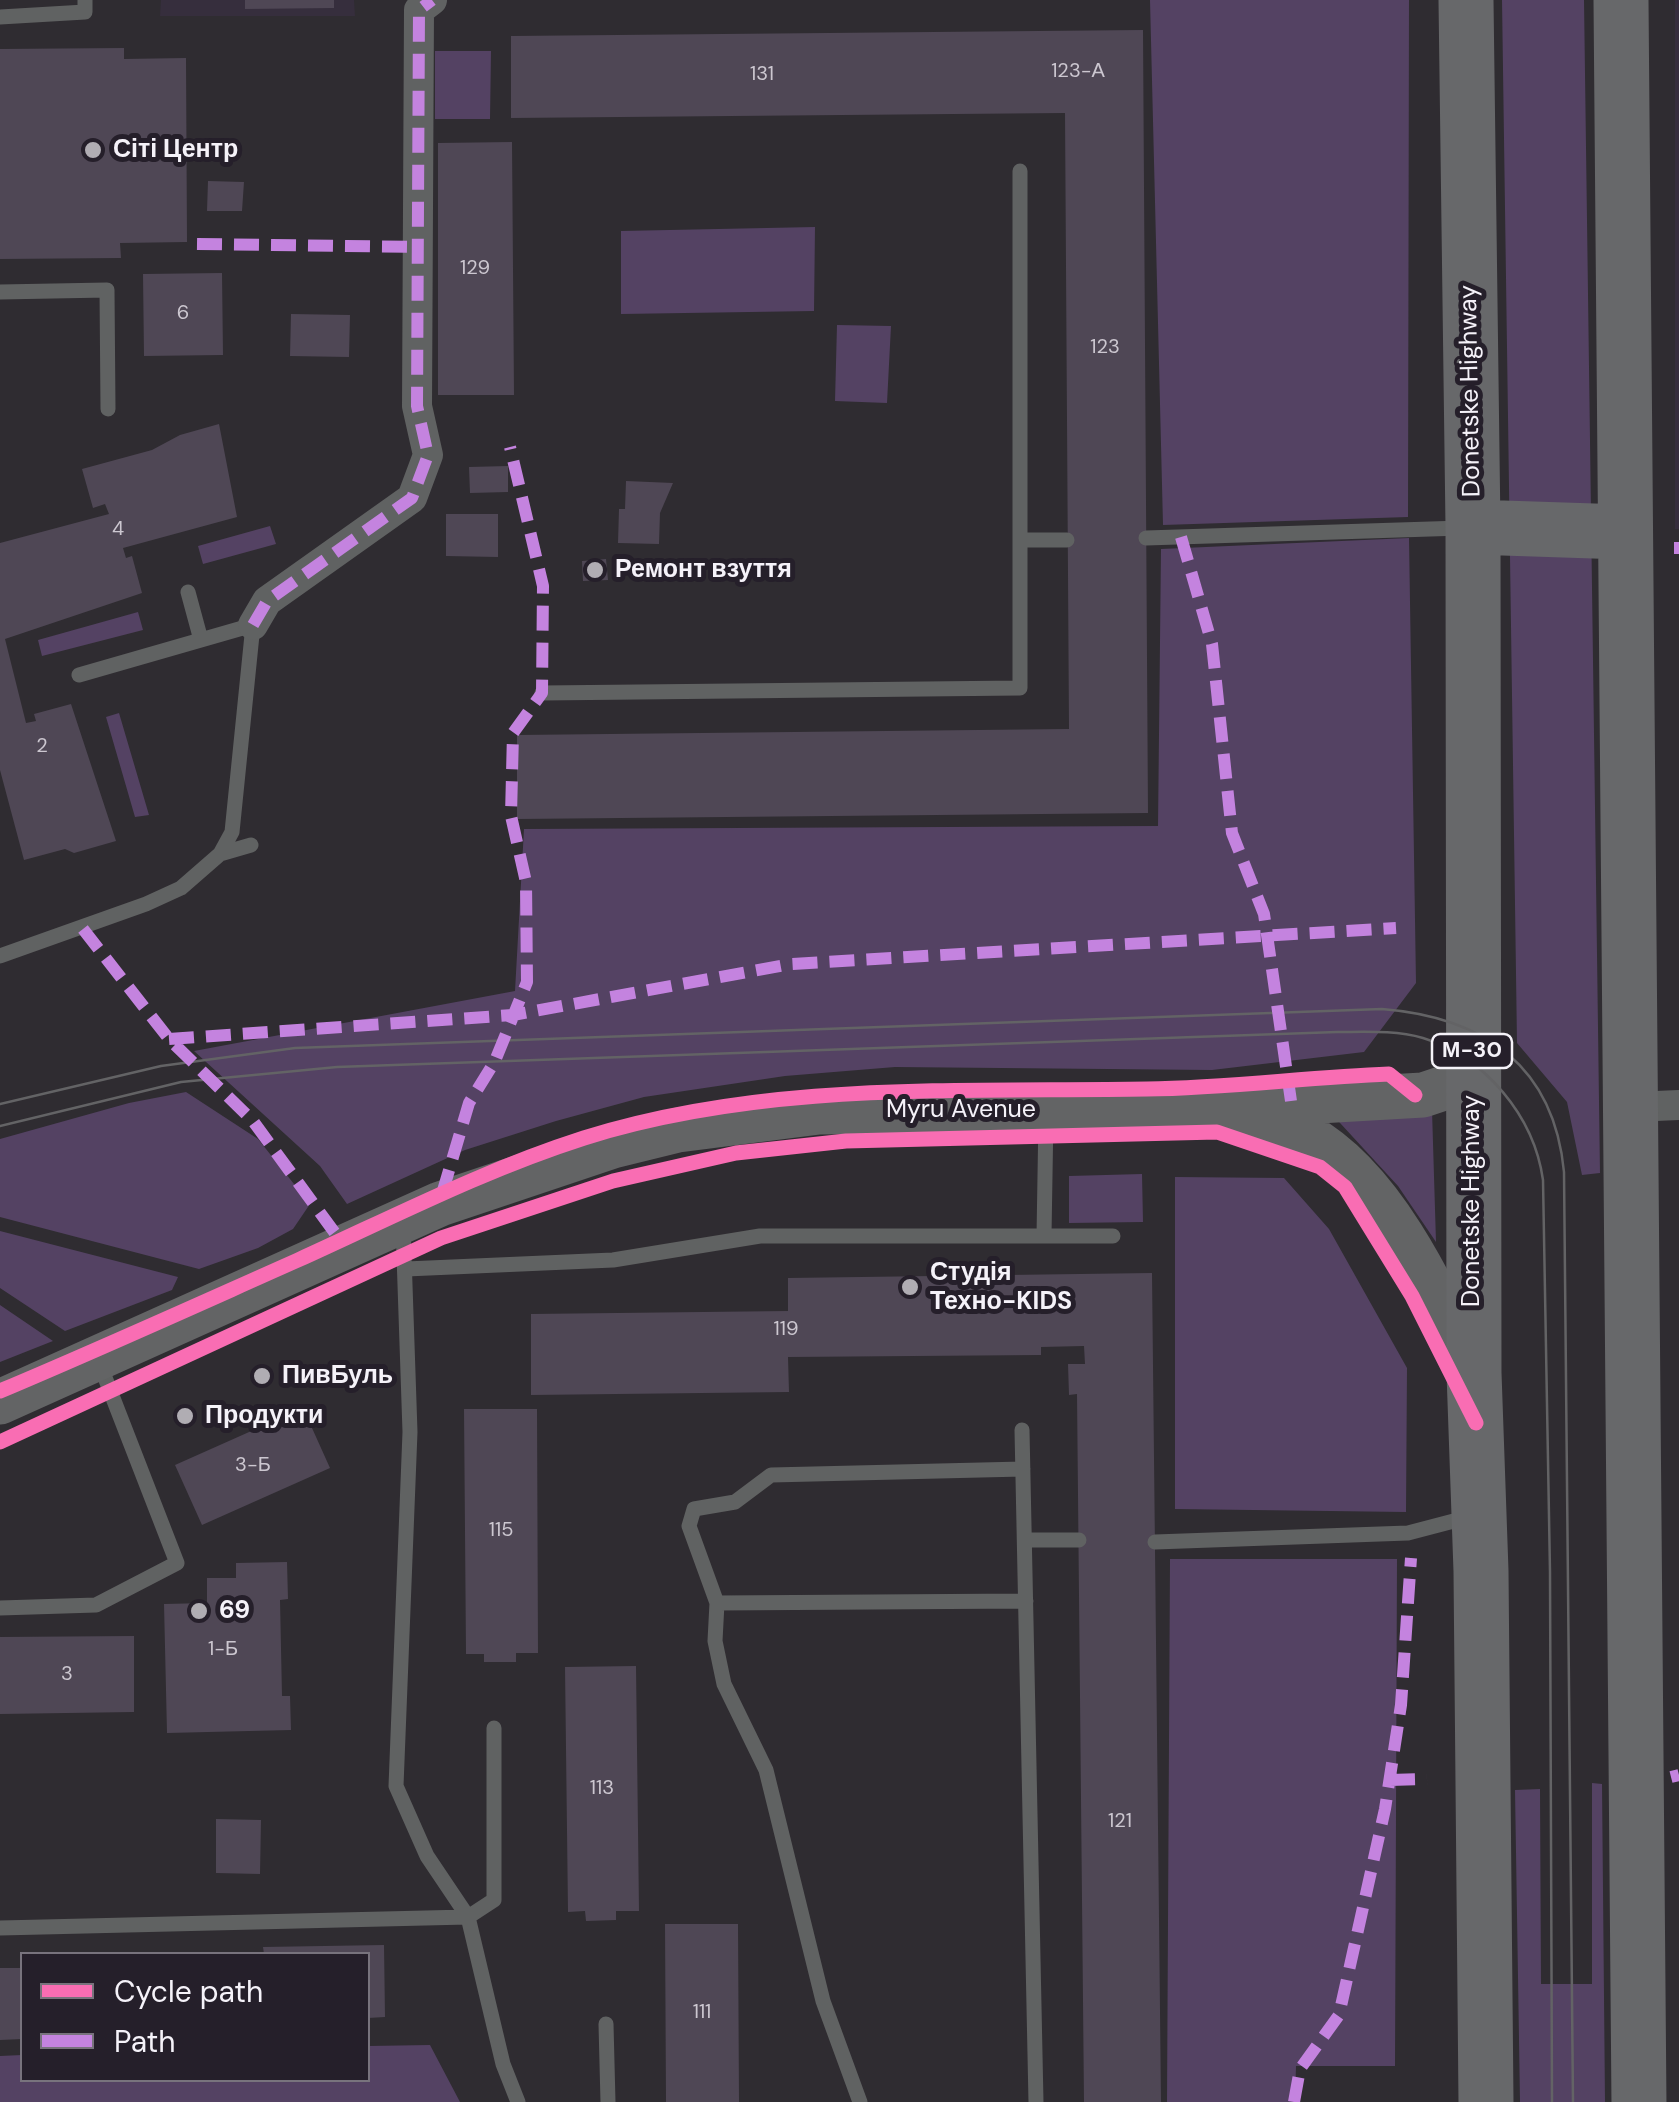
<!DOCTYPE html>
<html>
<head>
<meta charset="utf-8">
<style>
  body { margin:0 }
  #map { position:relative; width:1679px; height:2102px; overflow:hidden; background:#2f2c31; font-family:"DM Sans",sans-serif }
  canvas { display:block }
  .legend { position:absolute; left:20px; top:1952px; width:350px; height:130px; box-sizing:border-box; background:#251f2a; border:2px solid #78737d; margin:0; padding:12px 18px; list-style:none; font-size:30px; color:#f5f2f9 }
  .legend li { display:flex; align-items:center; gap:20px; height:50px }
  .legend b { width:50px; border:2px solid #78737d }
</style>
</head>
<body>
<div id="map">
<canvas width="1679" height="2102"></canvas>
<ul class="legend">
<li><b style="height:12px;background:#f96db3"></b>Cycle path</li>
<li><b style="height:12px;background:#c483df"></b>Path</li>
</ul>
</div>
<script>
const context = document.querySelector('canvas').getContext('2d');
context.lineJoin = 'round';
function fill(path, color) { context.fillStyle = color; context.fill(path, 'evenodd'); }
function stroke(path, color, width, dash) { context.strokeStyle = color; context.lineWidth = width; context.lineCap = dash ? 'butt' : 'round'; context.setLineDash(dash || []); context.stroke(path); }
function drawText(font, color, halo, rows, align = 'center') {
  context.font = font + ' "DM Sans",sans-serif'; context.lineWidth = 10; context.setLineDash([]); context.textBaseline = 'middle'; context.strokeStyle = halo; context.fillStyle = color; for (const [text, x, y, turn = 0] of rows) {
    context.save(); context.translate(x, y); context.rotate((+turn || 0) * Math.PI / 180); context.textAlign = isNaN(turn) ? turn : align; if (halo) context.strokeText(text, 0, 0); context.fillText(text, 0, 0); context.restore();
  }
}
const built = new Path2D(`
  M161 0H354L355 16H160Z
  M1675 0H1679V529H1675Z`);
const green = new Path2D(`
  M1150 0H1409L1408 517 1163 525Z
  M1502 0H1584L1600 1173 1582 1175 1567 1102 1517 1043Z
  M435 51H491L490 119H435Z
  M815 227 814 311 621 314V231Z
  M837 325 891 326 887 403 835 401Z
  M270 526 276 544 203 564 198 546Z
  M1409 538 1416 983 1364 1052 1212 1070 895 1067 785 1076 644 1097 556 1121 465 1150 347 1204 320 1166 194 1051 515 991 524 829 1158 826 1161 549Z
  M138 612 143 630 42 656 38 640Z
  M119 713 149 815 135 817 106 717Z
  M186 1092 258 1139 310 1204 293 1229 258 1248 199 1269 0 1217V1139L129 1103Z
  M1432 1110 1436 1242 1398 1186 1329 1111Z
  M1142 1174 1143 1222 1069 1223V1176Z
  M1175 1177 1284 1178 1329 1229 1407 1368 1406 1512 1175 1509Z
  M0 1231 178 1277 172 1290 65 1331 0 1288Z
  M0 1305 53 1341 0 1362Z
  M1170 1559H1397L1395 2066H1296L1295 2102H1167Z
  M1592 1783 1602 1784 1605 2102H1520L1515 1790 1540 1789 1541 1984H1592Z
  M430 2045 460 2102H0V2056L22 2055V2080H368V2046Z`);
const building = new Path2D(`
  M245 0H334V8L245 9Z
  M1143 30 1148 813 517 819V735L1069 729 1065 113 511 118V36Z
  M124 48V59L186 58 187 242 120 243 121 258 0 259V49Z
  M512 142 514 395H438V143Z
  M208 181 244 182 242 211H207Z
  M222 273 223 355 144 356 143 274Z
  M291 314 350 315 349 357 290 356Z
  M219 424 237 517 123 548 126 558 132 556 142 593 5 639 26 723 36 721 34 714 71 704 116 841 74 853 65 849 24 860 0 770V543L109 514 105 504 93 508 82 469 152 450 180 435Z
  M508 466V492L470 493 469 467Z
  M626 481 673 483 660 513 659 544 618 543 619 509H625Z
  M446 514H498V557L446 556Z
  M606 559 608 580 583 581 582 561Z
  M1152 1273 1161 2102H1084L1077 1394 1069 1395 1068 1364H1085L1084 1346 1041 1347V1355L788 1357 789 1392 531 1395V1314L788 1311V1278Z
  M303 1408 330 1468 202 1525 175 1465Z
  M464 1409H537L538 1653H516V1662H484V1654H466Z
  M287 1562 288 1599 280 1600 282 1696H290L291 1730 167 1733 164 1604 207 1603V1578H236V1563Z
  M134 1636V1712L0 1714V1637Z
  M636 1666 639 1911H616V1920L586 1921 585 1911 568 1912 565 1667Z
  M216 1819 261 1820 260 1874 216 1873Z
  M665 1924H738L739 2102H666Z
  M384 1945 385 2017 368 2018V1954H264L263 1947Z
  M0 1968H22V2039L0 2040Z`);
const lane = new Path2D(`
  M0 17 85 12V0
  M0 292 107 290 108 409
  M1146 538 1462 528
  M1021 540H1067
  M188 592 201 640
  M542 693 1020 688V171
  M220 854 251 845
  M0 956 146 904 181 888 220 854 232 832 253 625 79 675
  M403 1226 410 1432 396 1786 427 1856 468 1917 503 2064 518 2102
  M1044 1236 1046 1115
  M406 1269 613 1260 760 1236H1113
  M1022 1430 1036 2102
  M1025 1540H1079
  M1155 1542 1408 1533 1469 1517
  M717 1603 1026 1601
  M0 1608 96 1605 177 1563 99 1362
  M0 1928 468 1917 494 1900V1728
  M606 2024 608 2102
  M860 2102 823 2001 766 1770 724 1684 715 1641 717 1603 689 1526 694 1509 735 1502 771 1475 1023 1469`);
const street = new Path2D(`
  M253 625 267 601 412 498 428 455 417 406 419 10 432 0
  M1633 1107 1679 1105`);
const secondary = new Path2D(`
  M1238 1116C1260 1121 1286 1124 1305 1135 1384 1178 1436 1294 1473 1373
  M0 1402 440 1204 613 1146 678 1130 819 1112 1197 1108 1423 1095 1450 1086 1472 1063`);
const highway = new Path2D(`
  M1466 0 1473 527 1474 1373 1481 1571 1486 2102
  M1621 0 1639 2102
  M1473 527 1624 532`);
const tram = new Path2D(`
  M0 1104 161 1066 295 1048 1382 1009C1484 1017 1554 1066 1564 1172L1573 2102
  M0 1126 181 1082 337 1067 1337 1032C1365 1032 1395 1030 1423 1038 1485 1057 1534 1116 1543 1180L1550 1572 1552 2102`);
const quiet = new Path2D(`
  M197 244 418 247
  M1181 537 1212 644 1232 833 1264 914 1291 1101
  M1674 548H1679
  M253 625 267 601 412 498 428 455 417 406 419 10 432 0
  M83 929 169 1039 253 1121 343 1244
  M169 1039 513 1015 791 964 1396 928
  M442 1194 469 1103 495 1061 527 982 526 882 511 816 513 733 542 693 543 586 510 447
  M1671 1777 1679 1775
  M1390 1780 1427 1779
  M1294 2102 1300 2069 1339 2015 1385 1809 1401 1705 1411 1558`);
const cycleway = new Path2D(`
  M0 1391C100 1349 199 1304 298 1260 393 1217 484 1170 584 1138 766 1081 959 1092 1147 1089 1228 1088 1308 1077 1389 1074L1415 1095
  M0 1442 441 1238 613 1181 736 1153 846 1141 1217 1132 1320 1167 1345 1187 1412 1296 1476 1423`);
const markers = [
  [93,150,10,"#b0adb3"],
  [595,570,10,"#b0adb3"],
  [910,1287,10,"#b0adb3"],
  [262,1376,10,"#b0adb3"],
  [185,1416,10,"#b0adb3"],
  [199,1611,10,"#b0adb3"]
];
const numberNames = [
  ["123-А",1078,72],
  ["131",762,75],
  ["129",475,269],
  ["6",183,314],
  ["123",1105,348],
  ["4",118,530],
  ["2",42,747],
  ["119",786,1330],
  ["3-Б",253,1466],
  ["115",501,1531],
  ["1-Б",223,1650],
  ["3",67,1675],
  ["113",602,1789],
  ["121",1120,1822],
  ["111",702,2013]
];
const shields = [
  [1472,1051,80]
];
const shieldNames = [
  ["М-30",1472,1051]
];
const poiNames = [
  ["Сіті Центр",113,150],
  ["Ремонт взуття",615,570],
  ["Студія",930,1273],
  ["Техно-KIDS",930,1302],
  ["ПивБуль",282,1376],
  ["Продукти",205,1416],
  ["69",219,1611]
];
const streetNames = [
  ["Donetske Highway",1471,391,-91],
  ["Myru Avenue",961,1110],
  ["Donetske Highway",1472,1201,-90]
];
fill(built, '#362e3d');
fill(green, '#544263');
fill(building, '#4f4755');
stroke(lane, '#606262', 15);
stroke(street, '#606262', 30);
stroke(secondary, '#636465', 45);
stroke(highway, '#67686a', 55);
stroke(tram, '#636365', 2.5);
stroke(quiet, '#c483df', 12, [25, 12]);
stroke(cycleway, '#f96db3', 15);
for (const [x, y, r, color] of markers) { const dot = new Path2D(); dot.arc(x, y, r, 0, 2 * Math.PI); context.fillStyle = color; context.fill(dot); stroke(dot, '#251f2a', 4); }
drawText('20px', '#ccc7d0', null, numberNames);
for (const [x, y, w] of shields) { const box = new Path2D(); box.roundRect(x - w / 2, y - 17, w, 34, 8); context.fillStyle = '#251f2a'; context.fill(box); stroke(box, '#f5f2f9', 2.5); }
drawText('bold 22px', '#f5f2f9', null, shieldNames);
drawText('bold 25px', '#f5f2f9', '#251f2a', poiNames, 'left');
drawText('25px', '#f5f2f9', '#251f2a', streetNames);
</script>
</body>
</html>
